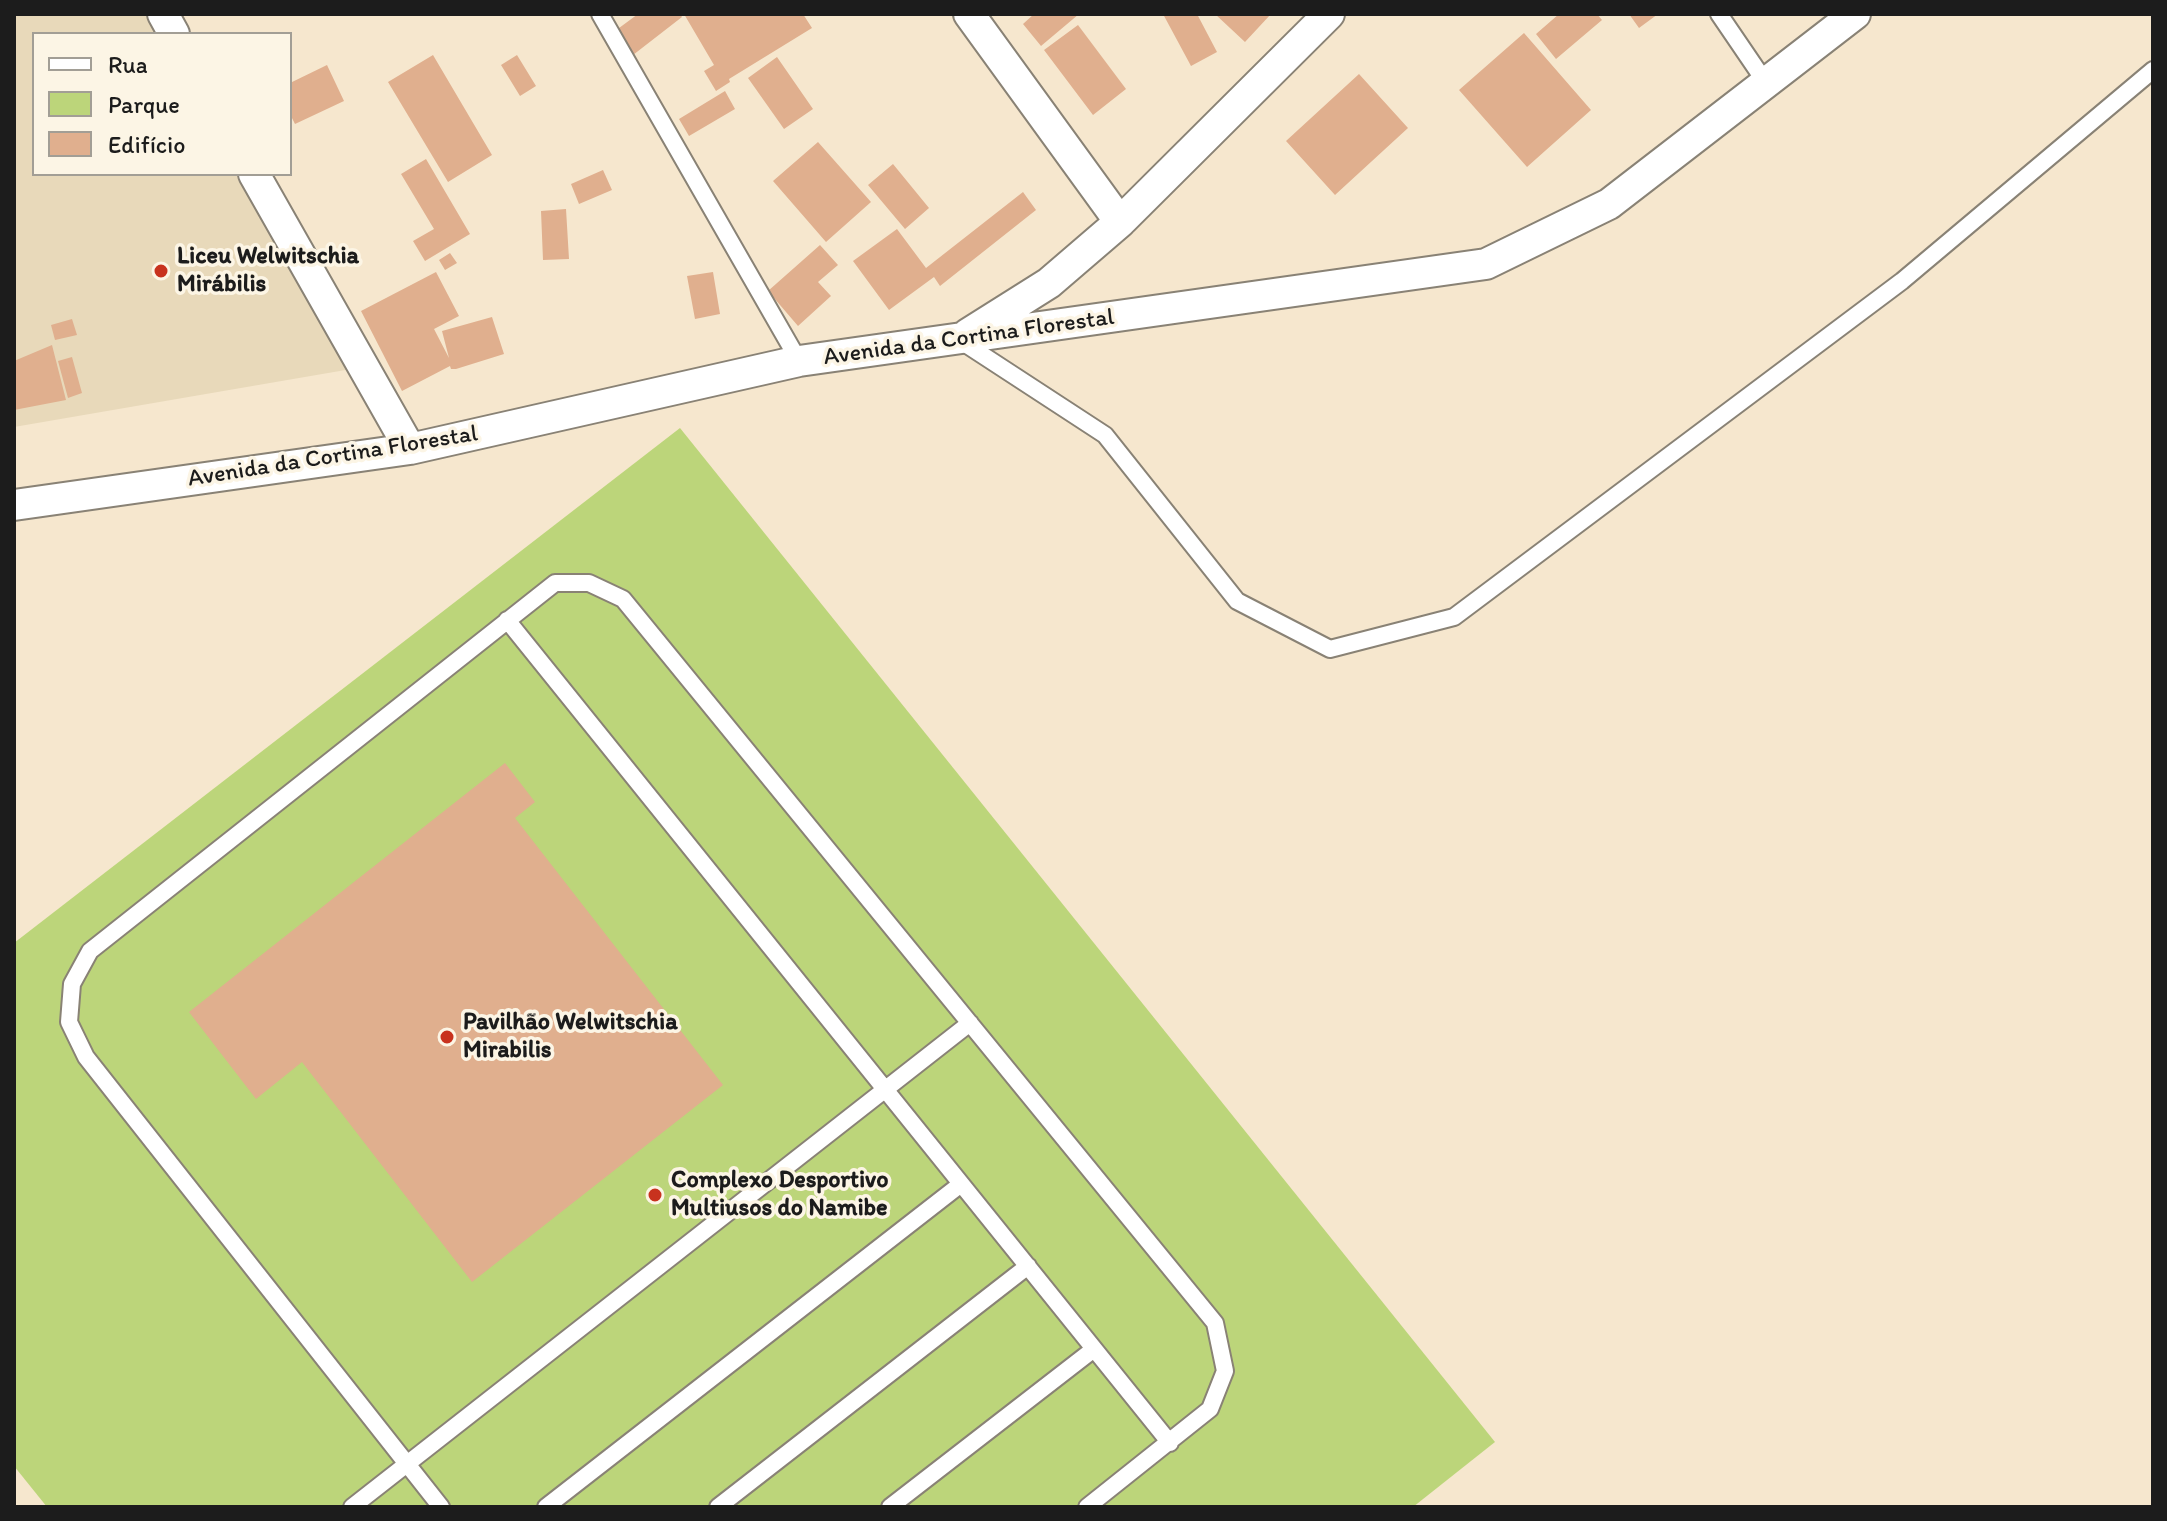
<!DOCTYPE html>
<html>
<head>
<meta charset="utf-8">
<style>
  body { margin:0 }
  #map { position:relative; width:2167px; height:1521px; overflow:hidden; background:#f6e7ce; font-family:Itim,sans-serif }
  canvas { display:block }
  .frame { position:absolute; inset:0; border:16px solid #1c1c1c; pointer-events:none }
  .legend { position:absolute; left:32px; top:32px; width:260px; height:144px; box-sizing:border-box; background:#fcf5e5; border:2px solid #a29e95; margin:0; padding:10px 14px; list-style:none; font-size:24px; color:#1c1c1c }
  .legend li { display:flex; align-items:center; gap:16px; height:40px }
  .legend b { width:40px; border:2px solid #a29e95 }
</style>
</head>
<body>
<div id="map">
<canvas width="2167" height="1521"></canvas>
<div class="frame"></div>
<ul class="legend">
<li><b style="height:10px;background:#fff"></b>Rua</li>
<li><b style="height:22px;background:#bcd57a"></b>Parque</li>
<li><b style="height:22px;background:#e0af8e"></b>Edifício</li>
</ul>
</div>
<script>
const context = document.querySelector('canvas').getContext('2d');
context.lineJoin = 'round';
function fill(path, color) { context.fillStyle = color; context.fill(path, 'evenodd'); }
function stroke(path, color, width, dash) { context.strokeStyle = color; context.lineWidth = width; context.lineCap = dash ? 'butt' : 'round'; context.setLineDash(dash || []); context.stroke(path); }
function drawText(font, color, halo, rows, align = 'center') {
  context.font = font + ' Itim,sans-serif'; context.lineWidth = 7; context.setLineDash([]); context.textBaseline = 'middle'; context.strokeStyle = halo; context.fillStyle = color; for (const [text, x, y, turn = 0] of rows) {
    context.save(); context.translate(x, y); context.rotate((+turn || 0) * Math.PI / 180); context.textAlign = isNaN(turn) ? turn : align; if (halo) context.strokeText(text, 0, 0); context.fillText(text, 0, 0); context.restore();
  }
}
const built = new Path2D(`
  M14 14H163L174 34H34V174H254L363 367 14 427Z`);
const green = new Path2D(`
  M680 428 1495 1442 1413 1507H47L14 1466V943Z`);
const building = new Path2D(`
  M638 14H680L682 17 633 55 615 31Z
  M684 14H803L812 28 729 79 730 82 716 91 704 71 714 65Z
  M1034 14H1079L1041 46 1023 24Z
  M1163 14H1197L1217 52 1191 66Z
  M1215 14H1271L1245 42Z
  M1559 14H1597L1602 20 1556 59 1536 34Z
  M1629 14H1658L1639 28Z
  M1078 25 1126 89 1093 115 1044 50Z
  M1524 33 1591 110 1527 167 1459 90Z
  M433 55 492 155 448 182 388 82Z
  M517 55 536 86 520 96 501 65Z
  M777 57 813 109 784 129 748 78Z
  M327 65 344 101 295 124 290 114V83Z
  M1359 74 1408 128 1335 195 1286 141Z
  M725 91 735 109 689 136 679 119Z
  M818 142 871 202 826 242 773 181Z
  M426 159 470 234 425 261 413 241 434 229 401 174Z
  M893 164 929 208 905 229 868 185Z
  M603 170 612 190 579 204 571 184Z
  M1023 192 1036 210 940 286 934 277 889 310 853 261 897 229 926 268Z
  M566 209 569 259 543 260 541 211Z
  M820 245 838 265 818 282 831 296 798 326 768 291Z
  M450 253 457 263 445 270 439 260Z
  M436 272 459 316 434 329 449 358 442 331 492 317 504 354 456 369H451L450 366 402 391 361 311Z
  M713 272 720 314 695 319 687 276Z
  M72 319 77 335 55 340 51 325Z
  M52 345 66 400 14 410V361Z
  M72 357 82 393 68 398 58 361Z
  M505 763 535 802 515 818 723 1085 472 1282 302 1062 256 1099 189 1012Z`);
const lane = new Path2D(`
  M600 14 799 361
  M1719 14 1766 83
  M961 341 1105 435 1237 601 1330 649 1454 617 1902 281 2153 70
  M507 620 1170 1443
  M352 1507 970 1023
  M441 1507 86 1057 69 1022 72 984 90 951 555 583H589L623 599 1215 1323 1225 1371 1210 1409 1087 1507
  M546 1507 961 1184
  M718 1507 1028 1266
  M890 1507 1094 1349`);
const street = new Path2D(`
  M163 14 174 34
  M969 14 1120 222
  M254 174 410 449
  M968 334 1049 283 1120 222 1329 14
  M14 505 410 449 799 361 1486 264 1609 204 1855 14`);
const markers = [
  [161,271,8,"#c8321e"],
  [447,1037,8,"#c8321e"],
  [655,1195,8,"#c8321e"]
];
const poiNames = [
  ["Liceu Welwitschia",177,257],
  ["Mirábilis",177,285],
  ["Pavilhão Welwitschia",463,1023],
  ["Mirabilis",463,1051],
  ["Complexo Desportivo",671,1181],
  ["Multiusos do Namibe",671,1209]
];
const streetNames = [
  ["Avenida da Cortina Florestal",969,338,-8],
  ["Avenida da Cortina Florestal",333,457,-9]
];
fill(built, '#e8d9ba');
fill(green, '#bcd57a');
fill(building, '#e0af8e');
stroke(lane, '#898275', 20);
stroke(street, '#898275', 34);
stroke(lane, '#fff', 16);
stroke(street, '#fff', 30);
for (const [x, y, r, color] of markers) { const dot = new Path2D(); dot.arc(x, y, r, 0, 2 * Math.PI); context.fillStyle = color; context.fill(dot); stroke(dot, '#fcf5e5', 3); }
drawText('bold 24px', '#1c1c1c', '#fcf5e5', poiNames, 'left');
drawText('24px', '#1c1c1c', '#fcf5e5', streetNames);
</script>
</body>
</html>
